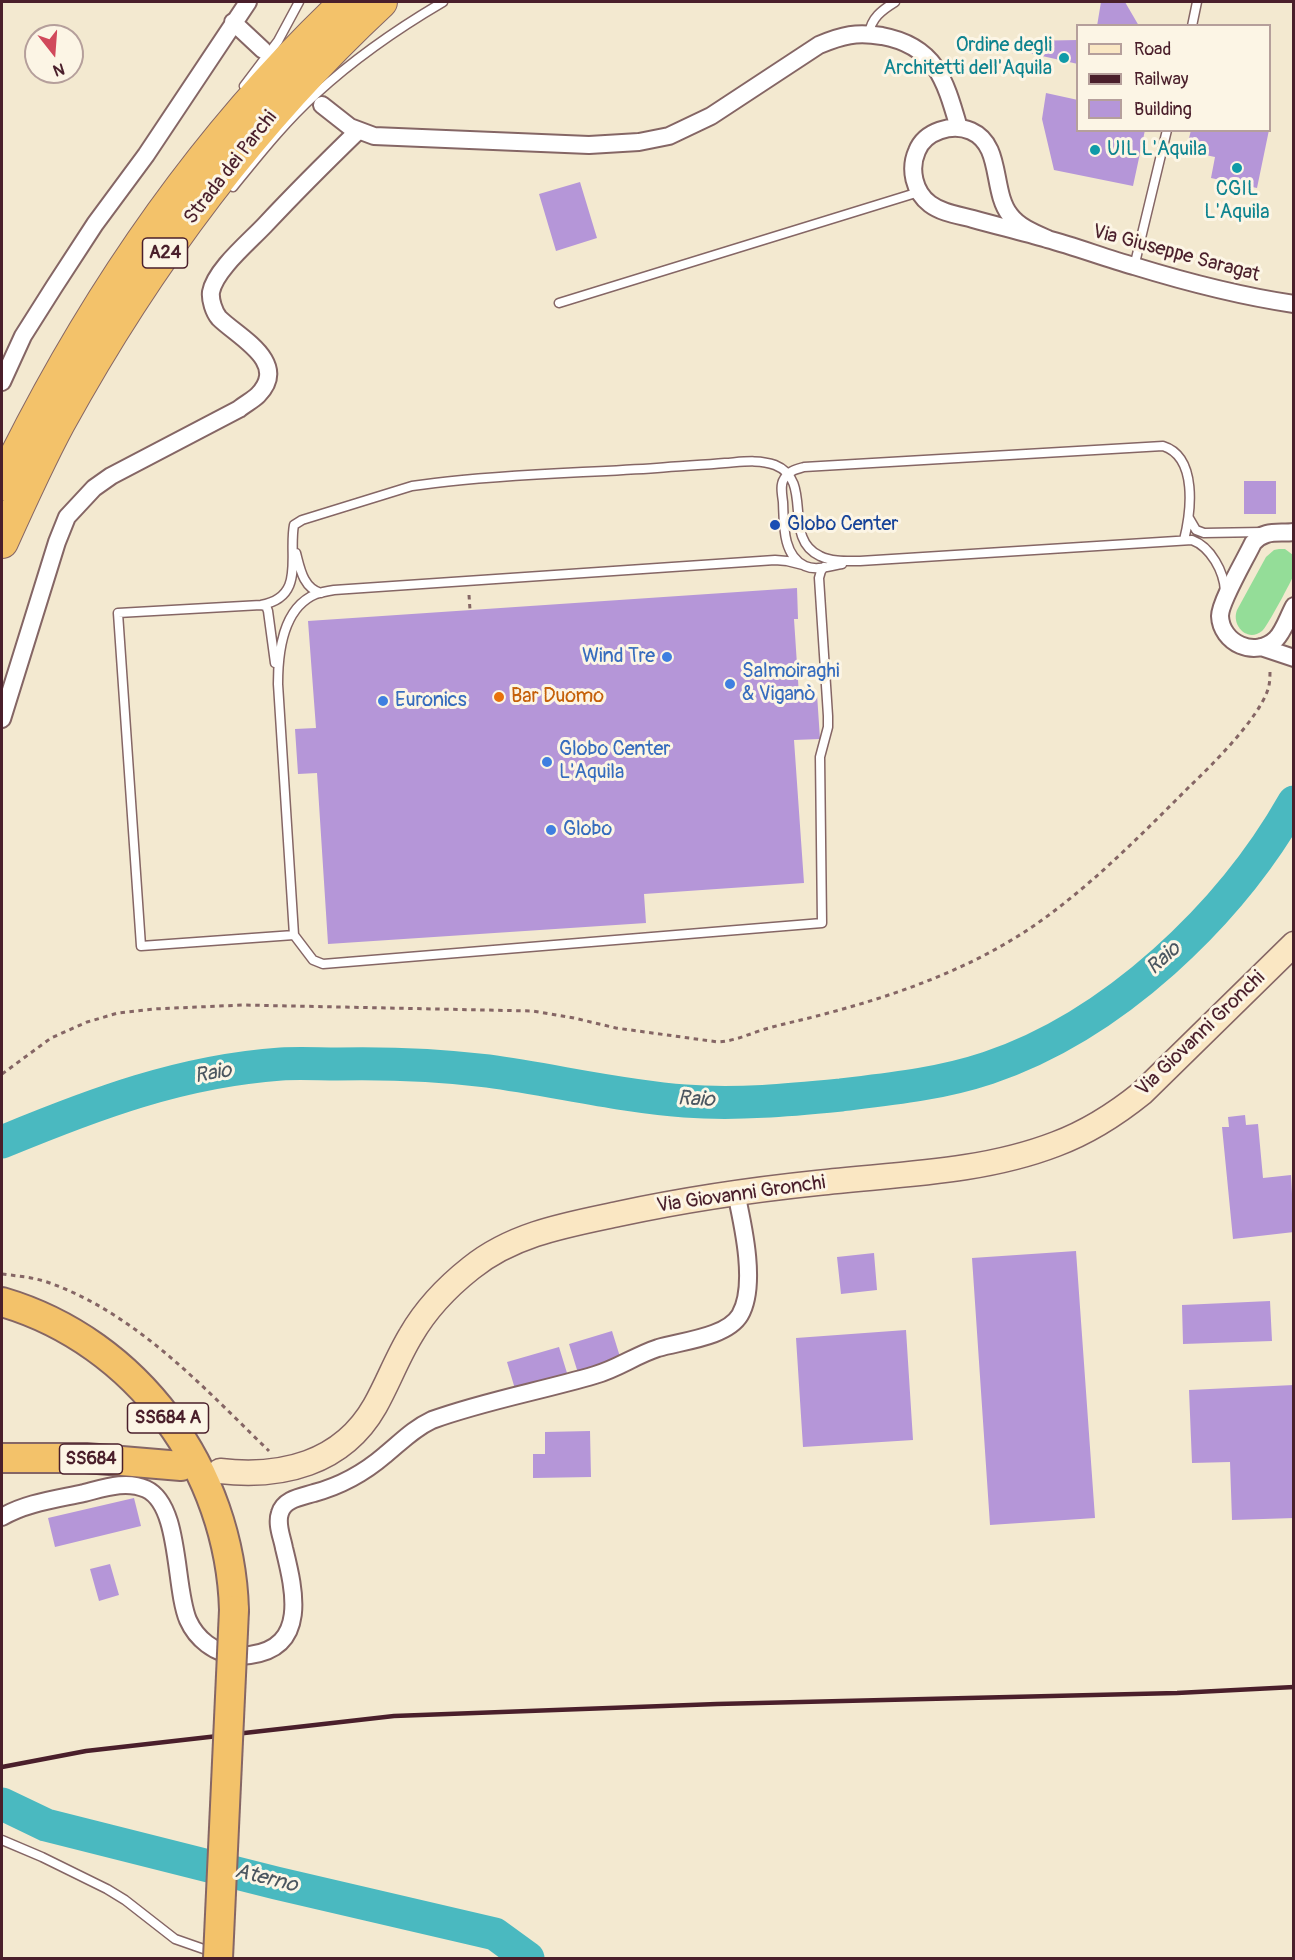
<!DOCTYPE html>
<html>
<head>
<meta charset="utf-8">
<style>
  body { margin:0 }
  #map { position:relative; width:1295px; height:1960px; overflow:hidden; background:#f3e9d0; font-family:Pangolin,sans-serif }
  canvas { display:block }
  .frame { position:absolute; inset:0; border:3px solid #4a1f2b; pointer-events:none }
  .legend { position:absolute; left:1076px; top:24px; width:195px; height:108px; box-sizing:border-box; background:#fcf5e5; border:2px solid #b59f9b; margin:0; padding:8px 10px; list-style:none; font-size:18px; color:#4a1f2b }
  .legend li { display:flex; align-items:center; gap:12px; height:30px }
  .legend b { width:30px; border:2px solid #b59f9b }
  .north { position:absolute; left:24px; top:24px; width:60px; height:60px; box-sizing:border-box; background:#fcf5e5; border:2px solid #b59f9b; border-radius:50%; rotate:163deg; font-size:16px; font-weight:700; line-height:24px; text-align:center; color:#4a1f2b }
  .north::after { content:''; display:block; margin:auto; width:21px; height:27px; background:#d1495b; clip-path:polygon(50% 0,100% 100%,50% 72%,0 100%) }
</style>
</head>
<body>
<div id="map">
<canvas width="1295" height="1960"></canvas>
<div class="frame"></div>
<ul class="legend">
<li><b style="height:8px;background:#fae7c3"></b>Road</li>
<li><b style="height:8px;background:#4a1f2b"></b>Railway</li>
<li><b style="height:16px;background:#b596d8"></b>Building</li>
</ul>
<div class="north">N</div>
</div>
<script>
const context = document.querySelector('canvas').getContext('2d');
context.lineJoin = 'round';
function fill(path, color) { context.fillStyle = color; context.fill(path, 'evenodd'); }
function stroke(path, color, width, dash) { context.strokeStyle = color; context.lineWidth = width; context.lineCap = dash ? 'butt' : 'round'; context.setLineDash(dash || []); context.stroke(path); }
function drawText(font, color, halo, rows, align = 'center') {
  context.font = font + ' Pangolin,sans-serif'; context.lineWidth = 6; context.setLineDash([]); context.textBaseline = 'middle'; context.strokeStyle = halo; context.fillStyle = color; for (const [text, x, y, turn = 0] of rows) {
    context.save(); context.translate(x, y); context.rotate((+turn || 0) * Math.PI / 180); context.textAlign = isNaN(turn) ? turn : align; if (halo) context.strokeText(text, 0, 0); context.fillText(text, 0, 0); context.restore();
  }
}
const green = new Path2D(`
  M1279 549H1285L1293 555C1294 561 1294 568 1294 574 1292 580 1267 627 1262 631 1247 643 1231 625 1237 610L1266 557 1274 550Z`);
const river = new Path2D(`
  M2 1142C94 1104 181 1071 281 1064 300 1063 319 1064 338 1064 388 1063 438 1065 488 1071 554 1080 619 1096 685 1101 737 1105 789 1100 841 1095 891 1089 940 1084 988 1068 1113 1026 1230 915 1294 802
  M2 1804 46 1825 276 1883 495 1934 528 1958`);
const building = new Path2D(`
  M1101 2H1125L1139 26H1097Z
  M1078 40V64L1024 52 1026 41Z
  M1046 93 1078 100V130H1145L1133 186 1054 170 1042 119Z
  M1191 130H1269L1257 188 1211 178 1215 157 1186 151Z
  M580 182 597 238 556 251 539 194Z
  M1244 481H1276V514H1244Z
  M797 588 798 619H794L799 695 817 694 820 739 794 740 804 883 644 894 646 923 328 944 317 773 298 774 295 729 316 728 308 621Z
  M1245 1115 1246 1125 1258 1124 1263 1178 1291 1175 1294 1232 1233 1239 1222 1127H1229L1228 1117Z
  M1076 1251 1095 1518 990 1525 972 1258Z
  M874 1253 877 1290 841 1294 837 1257Z
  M1270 1301 1272 1341 1183 1344 1182 1305Z
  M906 1330 913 1440 803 1447 796 1338Z
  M612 1331 621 1360 578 1373 569 1344Z
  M559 1347 567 1373 515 1389 507 1362Z
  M1294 1385V1518L1232 1520 1230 1462 1192 1463 1189 1390Z
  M590 1431 591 1477 533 1478V1454H545V1432Z
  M134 1498 141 1526 55 1547 48 1518Z
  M110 1564 119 1595 99 1601 90 1569Z`);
const path = new Path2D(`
  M469 595 470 610
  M2 1074 51 1038 87 1022 118 1013 153 1009 243 1005 532 1011 574 1018 616 1028 718 1042C734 1041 747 1035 762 1030 775 1026 788 1023 801 1020 886 999 971 971 1042 920 1096 881 1143 833 1190 786 1213 764 1256 721 1267 692 1270 685 1270 677 1270 669
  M2 1274C17 1276 32 1277 47 1282 136 1313 203 1387 269 1451`);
const service = new Path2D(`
  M1192 26 1197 2
  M869 34C871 18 882 10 895 2
  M244 86 278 41 299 2
  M233 187C259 155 285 122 316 94 355 58 397 29 443 2
  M1134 267 1167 130
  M559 303 919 192
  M1189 518 1196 530 1204 533 1263 532
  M296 553C300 568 303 588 321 593
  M842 564C830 566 816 571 805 566 782 555 784 523 783 502 782 494 780 485 784 479 788 471 797 469 804 467L1163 446C1198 457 1191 512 1184 540
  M803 565 787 561 775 560 334 590C328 591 322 592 316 594 282 608 278 653 278 684L294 935 141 946 118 613 261 605C306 597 288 556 294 525L302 520 412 486 435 483C508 474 583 473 657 468 680 466 703 465 725 463 741 462 759 459 775 465 815 481 781 538 820 556 832 562 847 561 860 561L1192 540C1211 547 1224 572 1225 591
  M261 605 266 606 268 611 275 663
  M294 935 313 960 323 964 822 923 820 757 828 727V716L819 578 821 571 824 567
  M2 1840 42 1857 107 1889 125 1900 175 1939 215 1953`);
const minor = new Path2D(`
  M233 22 263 50
  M322 105 350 127 374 136 589 145 639 142 669 136 711 116 819 45C843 35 856 32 882 36 936 46 945 80 959 128
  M1048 239C1034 233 1019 227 1010 215 991 191 1003 145 971 131 952 123 925 131 917 151 909 169 914 192 930 204 942 213 958 215 973 219 998 226 1023 232 1047 239 1077 247 1105 258 1134 266 1186 282 1240 296 1294 304
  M2 382 23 336 54 287 95 224 146 155 248 2
  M1294 532C1278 534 1265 529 1253 543 1246 558 1220 602 1220 616 1221 643 1255 659 1276 639 1284 631 1288 617 1294 606
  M1261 647 1294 658
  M2 719 57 542 67 517 94 488 111 476 239 409C245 404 253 400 258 395 290 362 238 337 219 318 214 312 210 300 211 292 215 270 249 242 265 225 295 193 326 162 358 131
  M2 1517C25 1503 57 1499 84 1493 104 1488 126 1480 146 1489 181 1505 174 1587 188 1620 192 1629 199 1638 207 1644 220 1654 234 1657 250 1655 309 1647 294 1589 284 1548 282 1537 276 1524 280 1513 284 1499 301 1497 314 1493 340 1486 364 1473 385 1455 401 1442 413 1429 432 1420 484 1401 541 1391 595 1375 617 1369 636 1355 658 1348 682 1341 727 1337 740 1315 757 1286 743 1225 736 1193`);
const secondary = new Path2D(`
  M220 1471C281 1478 342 1464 375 1406 388 1383 397 1358 411 1335 426 1309 447 1287 471 1268 513 1234 566 1225 618 1214 683 1200 750 1190 817 1183 897 1174 981 1173 1056 1144 1088 1132 1116 1114 1142 1093L1294 944`);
const trunk = new Path2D(`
  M2 1302C138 1342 230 1470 234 1610
  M2 1458H86L181 1466`);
const motorway = new Path2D(`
  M2 484C88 306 202 138 346 2
  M2 542C20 502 38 462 59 423 144 268 252 122 381 2`);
const rail = new Path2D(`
  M2 1767 86 1751 394 1716 717 1704 1177 1693 1294 1687`);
const trunkBridge = new Path2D(`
  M218 1958 234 1610`);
const markers = [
  [1064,58,6,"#0f9aa8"],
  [1095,150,6,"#0f9aa8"],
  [1237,168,6,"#0f9aa8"],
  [775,525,6,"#1a4fb4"],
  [667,657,6,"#3f7fe0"],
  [730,684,6,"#3f7fe0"],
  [499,697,6,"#e8710a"],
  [383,701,6,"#3f7fe0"],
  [547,762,6,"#3f7fe0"],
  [551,830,6,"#3f7fe0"]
];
const shields = [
  [165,253,45],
  [168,1418,81],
  [91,1459,63]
];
const shieldNames = [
  ["A24",165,253],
  ["SS684 A",168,1418],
  ["SS684",91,1459]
];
const cultureNames = [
  ["Ordine degli",1052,46],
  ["Architetti dell'Aquila",1052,69],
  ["UIL L'Aquila",1107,150,"left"],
  ["CGIL",1237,190,"center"],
  ["L'Aquila",1237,213,"center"]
];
const streetNames = [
  ["Strada dei Parchi",231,168,-52],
  ["Via Giuseppe Saragat",1176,254,15],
  ["Via Giovanni Gronchi",1201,1034,-44],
  ["Via Giovanni Gronchi",741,1195,-8]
];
const transitNames = [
  ["Globo Center",787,525]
];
const shopNames = [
  ["Wind Tre",655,657,"right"],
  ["Salmoiraghi",742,672],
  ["& Viganò",742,695],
  ["Euronics",395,701],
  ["Globo Center",559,750],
  ["L'Aquila",559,773],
  ["Globo",563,830]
];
const foodNames = [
  ["Bar Duomo",511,697]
];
const waterNames = [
  ["Raio",1164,959,-42],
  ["Raio",213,1074,-10],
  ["Raio",696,1100,3],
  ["Aterno",266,1879,14]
];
fill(green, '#94dd98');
stroke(river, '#4ab9c0', 33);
fill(building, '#b596d8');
stroke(service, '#856665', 11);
stroke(minor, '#856665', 20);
stroke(secondary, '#856665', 27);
stroke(trunk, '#856665', 32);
stroke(motorway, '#856665', 34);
stroke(path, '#856665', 3, [4.5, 4.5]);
stroke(service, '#fff', 8);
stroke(minor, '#fff', 16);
stroke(secondary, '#fae7c3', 24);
stroke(trunk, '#f3c26a', 28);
stroke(motorway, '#f3c26a', 32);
stroke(rail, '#4a1f2b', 4.5);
stroke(trunkBridge, '#856665', 32, []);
stroke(trunkBridge, '#f3c26a', 28);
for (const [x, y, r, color] of markers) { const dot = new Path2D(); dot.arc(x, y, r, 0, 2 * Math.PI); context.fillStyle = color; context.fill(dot); stroke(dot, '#fcf5e5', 2); }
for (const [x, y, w] of shields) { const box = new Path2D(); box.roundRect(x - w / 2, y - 15, w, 30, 4.5); context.fillStyle = '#fcf5e5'; context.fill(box); stroke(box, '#4a1f2b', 1.5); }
drawText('bold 18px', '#4a1f2b', null, shieldNames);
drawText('20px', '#0d838f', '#fcf5e5', cultureNames, 'right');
drawText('20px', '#4a1f2b', '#fcf5e5', streetNames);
drawText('20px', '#164399', '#fcf5e5', transitNames, 'left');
drawText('20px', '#366cbe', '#fcf5e5', shopNames, 'left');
drawText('20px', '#c56008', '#fcf5e5', foodNames, 'left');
drawText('italic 21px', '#4a555f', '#fcf5e5', waterNames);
</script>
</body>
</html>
